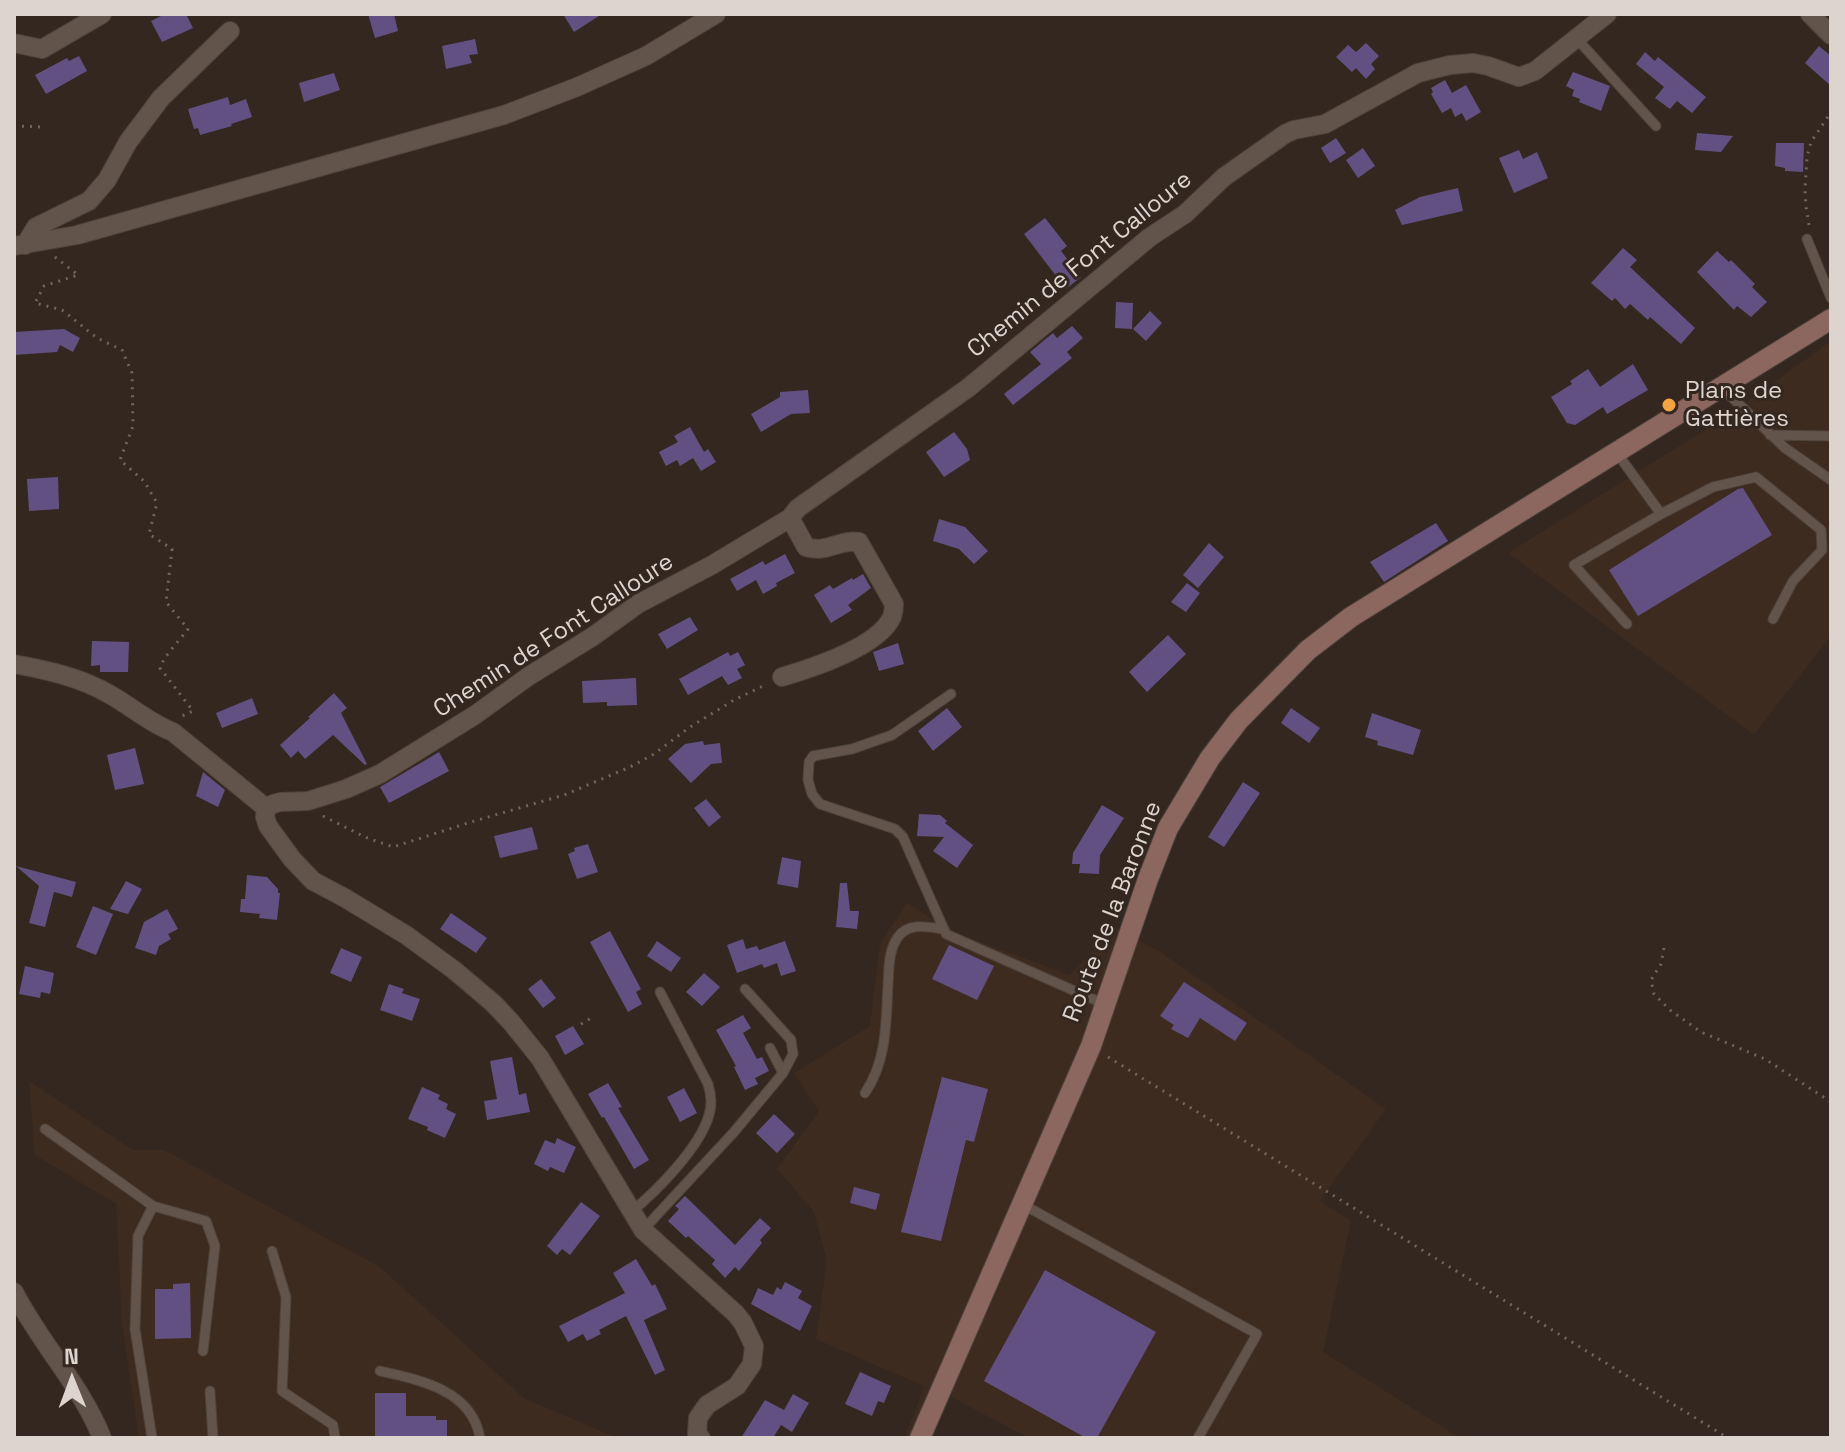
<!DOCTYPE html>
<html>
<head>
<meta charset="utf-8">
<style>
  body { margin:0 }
  #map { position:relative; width:1845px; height:1452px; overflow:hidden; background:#34271f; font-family:"Space Grotesk",sans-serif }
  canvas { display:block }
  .frame { position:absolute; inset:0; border:16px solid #ddd4ce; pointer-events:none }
  .north { position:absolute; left:32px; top:1340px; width:80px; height:80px; -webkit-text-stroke:6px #34271f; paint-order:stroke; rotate:359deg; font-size:22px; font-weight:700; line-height:32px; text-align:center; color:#ddd4ce }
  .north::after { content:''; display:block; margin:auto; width:28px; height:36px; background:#ddd4ce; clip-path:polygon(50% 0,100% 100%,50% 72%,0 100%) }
</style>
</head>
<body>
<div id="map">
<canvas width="1845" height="1452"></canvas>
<div class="frame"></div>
<div class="north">N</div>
</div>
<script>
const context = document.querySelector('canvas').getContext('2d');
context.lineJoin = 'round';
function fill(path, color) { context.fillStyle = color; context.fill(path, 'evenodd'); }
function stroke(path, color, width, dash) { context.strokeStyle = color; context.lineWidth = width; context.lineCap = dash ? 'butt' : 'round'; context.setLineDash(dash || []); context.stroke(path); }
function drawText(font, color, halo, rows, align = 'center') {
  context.font = font + ' "Space Grotesk",sans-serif'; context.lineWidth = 6; context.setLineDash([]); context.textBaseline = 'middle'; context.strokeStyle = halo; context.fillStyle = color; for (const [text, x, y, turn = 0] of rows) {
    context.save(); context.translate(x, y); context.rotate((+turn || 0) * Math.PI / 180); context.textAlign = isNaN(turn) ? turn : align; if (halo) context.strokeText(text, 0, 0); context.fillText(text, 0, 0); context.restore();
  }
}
const built = new Path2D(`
  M1831 341V635L1754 735 1508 553 1726 417Z
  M907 903 953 932 1070 975 1115 927 1159 951 1386 1109 1320 1201 1351 1221 1323 1352 1460 1438H1029L936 1389 917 1438H905L924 1386 816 1339 827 1261 814 1212 777 1169 819 1111 794 1073 870 1026 880 944Z
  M29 1081 133 1150H164L380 1267 525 1399 618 1438H139L122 1323 116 1204 35 1155Z`);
const building = new Path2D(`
  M165 14H186L193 28 162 42 151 21Z
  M368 14H394L398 31 375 38Z
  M563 14H602L574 32Z
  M475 39 478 54 469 55 472 63 446 69 442 46Z
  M1366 43 1379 56 1371 64 1375 69 1366 79 1356 68 1352 72 1336 57 1348 45 1356 52Z
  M1819 46 1831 56V86L1805 63Z
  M1645 52 1655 61 1658 57 1706 97 1692 113 1677 101 1670 109 1655 98 1664 87 1636 64Z
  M79 56 87 71 46 94 35 75 67 58 69 61Z
  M1573 72 1610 86 1601 111 1579 102 1580 99 1572 96 1574 90 1566 86Z
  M334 73 340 90 304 102 299 83Z
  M1445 80 1452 93 1466 85 1481 112 1466 121 1462 113 1455 117 1451 108 1442 113 1431 94 1433 92 1431 88Z
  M228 97 230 105 246 99 252 117 231 124 232 126 200 135 198 128 194 129 188 109Z
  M1697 133 1733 136 1721 152 1695 150Z
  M1336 138 1346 153 1330 163 1321 148Z
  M1776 143H1804L1803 172 1785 171V168L1775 166Z
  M1363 148 1375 166 1358 178 1346 160Z
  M1519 150 1523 159 1537 152 1548 178 1514 193 1499 158Z
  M1458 188 1463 211 1402 225 1395 210 1420 197Z
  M1045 218 1067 246 1061 251 1081 277 1066 289 1024 234Z
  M1623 248 1637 260 1630 267 1695 328 1681 344 1650 317 1648 320 1630 304 1625 309 1615 298 1612 301 1591 283Z
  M1717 251 1729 262 1731 260 1755 284 1752 287 1767 302 1751 317 1737 306 1734 310 1697 272Z
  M1116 302 1133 303 1132 329 1115 328Z
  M1150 311 1162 323 1146 341 1133 329Z
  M1072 326 1083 338 1067 352 1072 358 1013 405 1004 394 1041 364 1030 352 1053 333 1057 338Z
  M64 329 80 338 73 352 60 345 57 352 14 355V332Z
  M1633 364 1648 390 1607 414 1603 407 1575 425 1567 423 1551 397 1572 384 1570 381 1588 369 1600 387Z
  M808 390 810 413 791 414 761 432 751 414 780 397V392Z
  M690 427 704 452 708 449 716 462 701 471 693 458 680 466 677 460 666 466 659 452 678 442 674 436Z
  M954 432 967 449 970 460 944 477 926 452Z
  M58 477 59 509 29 511 27 479Z
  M1743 488 1772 535 1638 616 1609 570 1738 489Z
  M939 519 965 527 988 551 974 564 959 549 933 541Z
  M1436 523 1448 541 1384 582 1370 562Z
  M1209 543 1224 557 1198 588 1183 575Z
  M785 554 795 573 776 583 777 586 763 594 756 580 737 591 730 579 763 561 765 565Z
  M863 574 871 588 848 605 852 610 831 623 814 595 830 585 833 589 852 578 853 580Z
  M1187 583 1200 593 1186 612 1171 602Z
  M690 617 698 630 667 649 658 634Z
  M1168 635 1186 654 1147 692 1129 672Z
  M92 641 129 642 128 672H100V665L91 666Z
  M898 643 904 664 879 671 873 652Z
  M728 652 730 656 738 652 745 665 737 669 742 678 728 685 722 676 688 695 679 679Z
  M636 678 637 705 607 706V702L583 703 582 681Z
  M334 693 347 708 341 713 367 764 365 765 333 735 305 759 298 751 291 758 280 745 310 718 308 717Z
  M252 698 258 714 222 728 216 713Z
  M947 708 962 727 933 751 918 731Z
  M1291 708 1320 728 1309 743 1281 723Z
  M1372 713 1421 730 1413 755 1377 745 1378 741 1365 737Z
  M703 741 704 745 720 743 722 763 711 764 691 783 668 759 685 744Z
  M135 748 144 784 115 790 107 755Z
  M439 752 449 771 389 803 380 787Z
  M203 772 225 790 218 807 196 796Z
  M1243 782 1260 793 1224 847 1208 837Z
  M706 799 721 817 709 827 694 808Z
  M1102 805 1124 818 1100 855 1099 874 1079 873 1080 864H1072L1073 853Z
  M919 814 940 815 947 821 945 823 973 845 957 868 933 851 944 837 917 836Z
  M532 827 538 849 500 858 494 836Z
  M588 844 598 872 577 879 568 854 575 851 574 848Z
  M782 857 801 861 798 888 777 884Z
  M16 866 76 882 72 897 54 892 45 927 29 923 39 886Z
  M247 875 267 877 278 889V893H280L277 920 259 918 260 914 240 912 241 899H245Z
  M126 881 142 889 128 914 110 909Z
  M840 883H847L850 911H859L857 929 836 927Z
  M93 906 113 914 96 955 76 947Z
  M167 909 178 929 168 934 171 939 159 946 156 955 135 948 144 922Z
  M451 913 487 938 476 953 440 929Z
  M610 931 641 989 636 992 642 1004 628 1012 590 942Z
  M743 939 746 949 757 946 759 950 785 941 796 971 781 976 777 963 764 968 762 964 737 973 727 945Z
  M657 941 681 958 671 972 647 956Z
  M949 945 994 966 977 1000 932 979Z
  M341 948 362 957 351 982 330 973Z
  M25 966 54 973 50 994 41 992 40 998 19 994Z
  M704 973 720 987 702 1006 686 992Z
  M541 979 556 998 543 1008 528 989Z
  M1184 982 1247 1023 1235 1041 1200 1018 1188 1038 1171 1029 1174 1025 1160 1016Z
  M389 984 404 989 402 993 420 999 412 1021 380 1010Z
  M743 1015 751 1028 743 1033 757 1059 762 1057 769 1071 755 1078 758 1084 745 1090 734 1067 736 1066 716 1030Z
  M573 1026 584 1044 565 1055 555 1036Z
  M512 1057 519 1095 526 1093 530 1112 487 1120 484 1101 497 1099 490 1061Z
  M942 1077 988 1089 974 1142 966 1140 941 1241 901 1232Z
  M608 1083 622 1107 618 1108 649 1160 634 1169 604 1117 602 1118 588 1094Z
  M422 1087 440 1095 438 1099 448 1104 446 1109 456 1114 445 1138 427 1130 428 1127 408 1119Z
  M684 1088 697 1113 680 1122 667 1097Z
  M774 1114 795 1134 777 1153 756 1133Z
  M557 1138 576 1147 564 1173 550 1167 548 1171 534 1164 545 1140 555 1144Z
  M854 1187 880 1194 876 1210 850 1203Z
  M685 1196 735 1245 760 1218 771 1228 760 1240 762 1243 739 1271 735 1267 725 1278 712 1264 715 1260 688 1236 686 1238 668 1221 679 1209 675 1206Z
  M581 1202 600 1216 570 1255 562 1249 557 1255 547 1246Z
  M636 1259 652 1286 655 1284 667 1309 644 1320 665 1370 655 1375 626 1316 599 1330 601 1334 587 1341 583 1334 568 1342 559 1326 625 1293 613 1273Z
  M1045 1270 1156 1332 1097 1438H1086L984 1381Z
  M785 1282 802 1291 798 1298 812 1306 800 1331 751 1304 758 1288 773 1295 777 1287 781 1290Z
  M190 1283 191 1338 155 1339V1289H173V1284Z
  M860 1372 891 1386 884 1403 878 1401 872 1416 845 1404Z
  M375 1393H406V1416H436V1420H447V1438H375Z
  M793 1394 809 1403 792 1432 781 1425 773 1438H741L765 1400 784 1410Z`);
const path = new Path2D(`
  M14 126 43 127
  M1809 225 1806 207 1805 189 1807 157 1811 142 1831 112
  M55 257 78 275 44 286 35 303 62 310 97 338 122 350 132 373 133 426 120 460 144 481 157 503 149 534 172 549 166 602 188 629C180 640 163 657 160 668L193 711 180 717
  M323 816 365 837 393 847 471 822 564 795 630 767 654 754 690 727 734 700 767 684
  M1664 948 1661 964 1651 980 1654 994 1670 1010 1701 1032 1765 1059 1831 1102
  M581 1024 593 1017
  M1108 1057 1728 1438`);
const lane = new Path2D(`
  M1577 39 1656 126
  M1807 239 1831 298
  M1722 388 1785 448 1831 480
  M1770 435 1831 436
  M1617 453 1661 514 1574 565 1627 624
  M1661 514 1713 487 1756 477 1821 530 1822 550 1793 581 1773 619
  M951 694 892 735 852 749 813 756 809 762 808 780 812 794 820 804 895 829 903 837 946 934 1104 1004
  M745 989 791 1040 793 1054 783 1073
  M865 1093C887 1061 886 1022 888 985 889 970 888 951 898 937 909 922 928 927 943 929
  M45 1129 153 1206 206 1221 215 1246 203 1351
  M1022 1204 1257 1334 1198 1438
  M631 1212C657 1191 700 1147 709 1115 712 1106 711 1094 708 1084L660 992
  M643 1230 734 1132 783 1073 770 1048
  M272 1251 286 1297 282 1391 333 1425 335 1438
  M380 1371C420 1380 472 1390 480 1438
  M210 1391 213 1438
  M152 1438 135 1329 138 1236 153 1206`);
const street = new Path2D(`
  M1810 14 1831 35
  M14 43 42 49 102 14
  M25 245 36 227 89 201 107 180 128 142 161 98 230 31
  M14 246 77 235 504 115 577 87 646 56 716 14
  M14 664C46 670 80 677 109 694 131 706 149 723 173 732L266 808
  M782 677C812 668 878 647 892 617 893 614 894 607 894 604L859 542C839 539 826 554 806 547L790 518
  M266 808 273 804 280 802 308 801 346 789 380 774 475 715 529 676 592 637 638 604 712 565 790 518 798 508 968 388 1150 237 1185 214 1224 177 1285 134 1294 130 1325 124 1418 73 1450 65 1473 63 1488 66 1519 77 1535 71 1607 14
  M266 808 265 817 268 826 292 859 313 881 345 898 406 935 454 970 493 1003 511 1022 540 1058 643 1230 736 1314 743 1323 754 1346 752 1364 737 1386 707 1405 698 1418 697 1434 701 1438
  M14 1292C40 1343 81 1385 102 1438`);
const secondary = new Path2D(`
  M920 1438 1091 1046 1148 879 1168 828 1210 758 1239 720 1308 650 1351 617 1831 319`);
const markers = [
  [1669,405,8,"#f3a442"]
];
const streetNames = [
  ["Chemin de Font Calloure",1080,265,-39],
  ["Chemin de Font Calloure",554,636,-33],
  ["Route de la Baronne",1113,912,-69]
];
const poiNames = [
  ["Plans de",1685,391],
  ["Gattières",1685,419]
];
fill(built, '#3e2b1f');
fill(building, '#625083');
stroke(lane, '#4e433b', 11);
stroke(street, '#4e433b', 20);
stroke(secondary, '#4e433b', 22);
stroke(path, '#71655e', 3, [2, 6]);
stroke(lane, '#63544b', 9);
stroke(street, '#63544b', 18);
stroke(secondary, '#8c6760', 20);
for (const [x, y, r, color] of markers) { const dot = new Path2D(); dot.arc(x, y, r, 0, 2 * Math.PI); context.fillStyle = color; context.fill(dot); stroke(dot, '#34271f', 3); }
drawText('24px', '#ddd4ce', '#34271f', streetNames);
drawText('24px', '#ddd4ce', '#34271f', poiNames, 'left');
</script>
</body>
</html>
